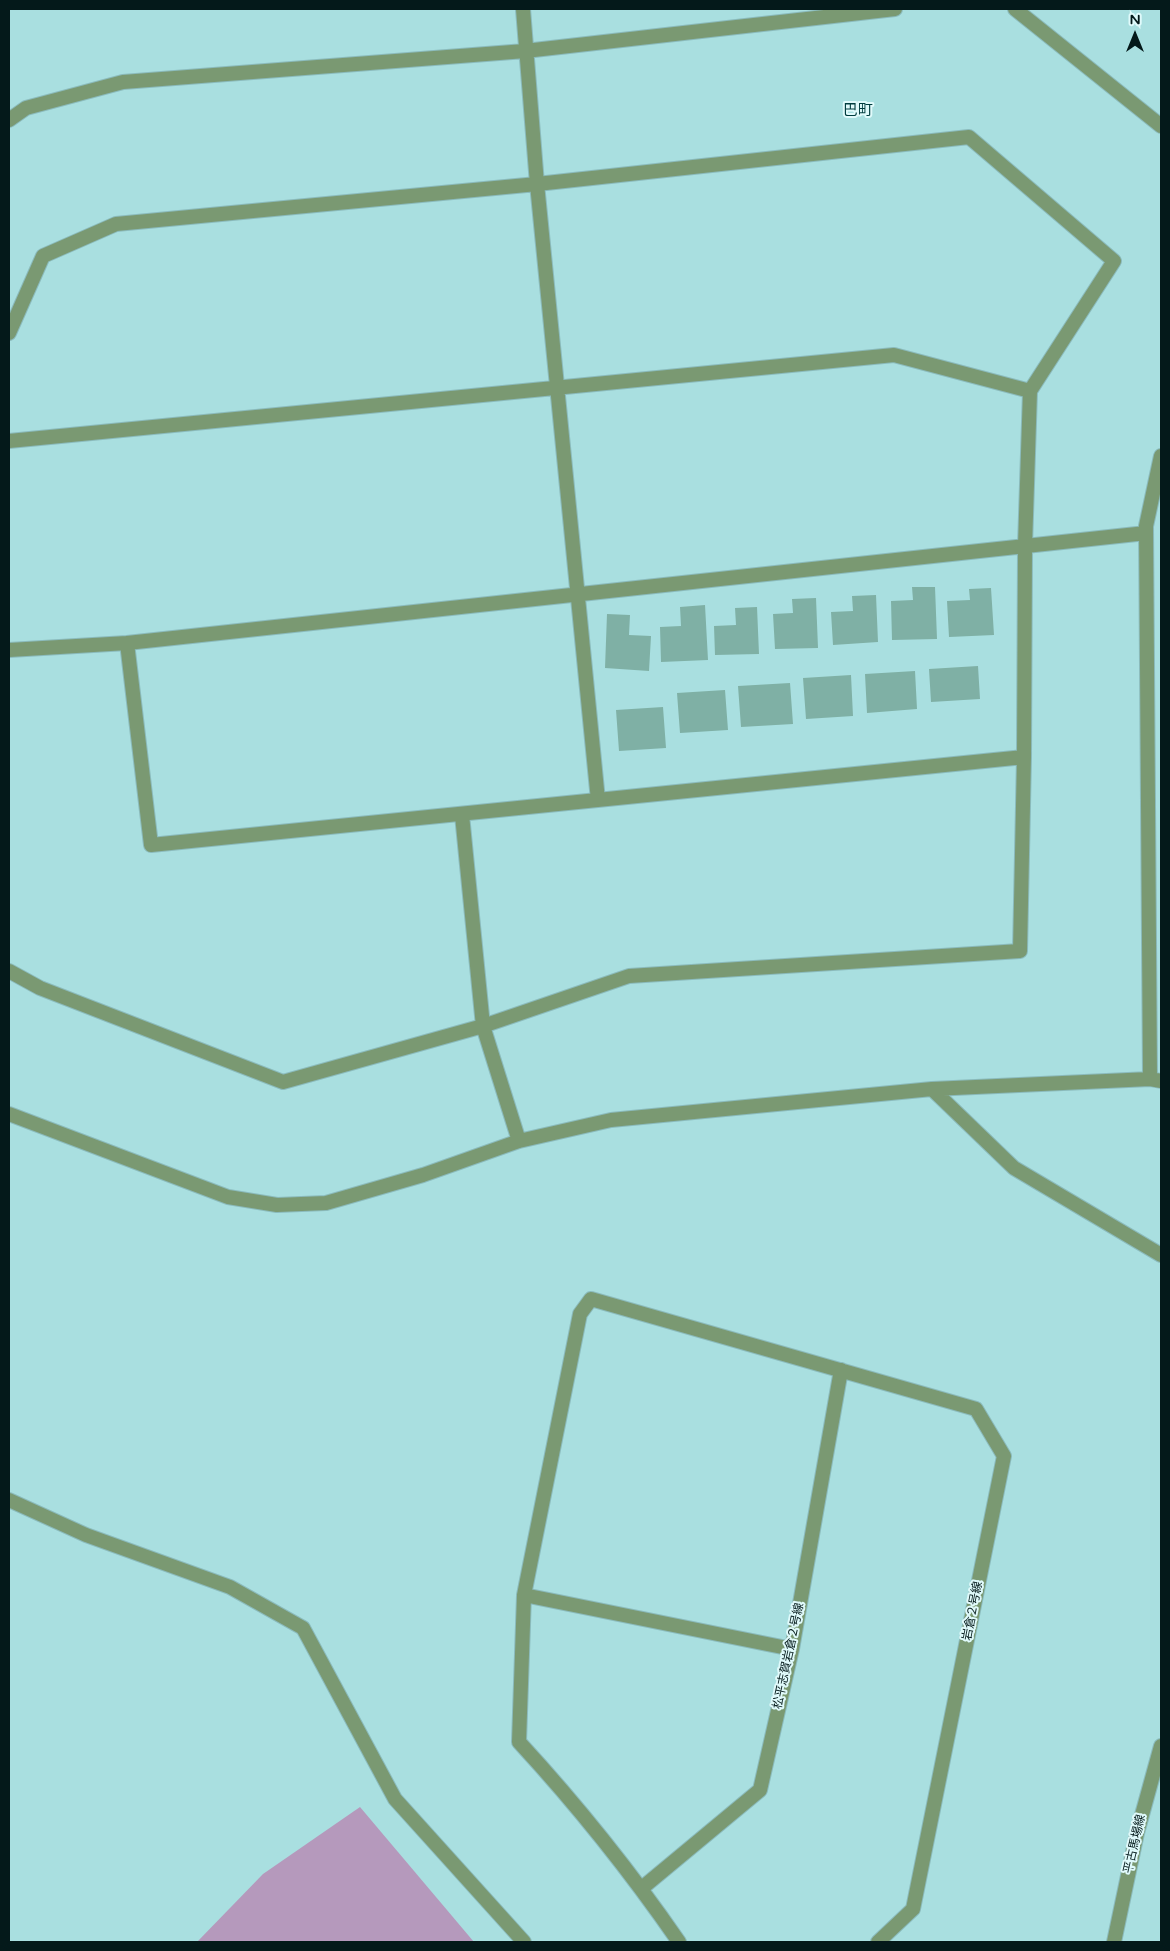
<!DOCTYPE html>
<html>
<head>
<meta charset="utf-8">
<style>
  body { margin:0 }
  #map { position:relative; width:1170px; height:1951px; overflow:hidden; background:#a9dfe0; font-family:"Varela Round",sans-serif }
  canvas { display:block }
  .frame { position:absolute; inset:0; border:10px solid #04191a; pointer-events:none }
  .north { position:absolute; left:1110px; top:10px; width:50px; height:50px; -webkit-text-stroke:4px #e0fafb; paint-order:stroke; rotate:0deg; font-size:14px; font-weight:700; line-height:20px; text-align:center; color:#04191a }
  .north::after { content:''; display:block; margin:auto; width:18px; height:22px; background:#04191a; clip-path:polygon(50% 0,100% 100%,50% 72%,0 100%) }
</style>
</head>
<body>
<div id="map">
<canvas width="1170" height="1951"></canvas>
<div class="frame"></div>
<div class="north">N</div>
</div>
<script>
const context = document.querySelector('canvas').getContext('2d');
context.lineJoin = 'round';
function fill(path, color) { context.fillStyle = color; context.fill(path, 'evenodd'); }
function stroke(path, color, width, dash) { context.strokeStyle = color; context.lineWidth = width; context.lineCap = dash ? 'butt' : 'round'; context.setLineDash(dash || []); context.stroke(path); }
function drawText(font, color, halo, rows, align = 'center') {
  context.font = font + ' "Varela Round","Noto Sans JP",sans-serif'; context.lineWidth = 4; context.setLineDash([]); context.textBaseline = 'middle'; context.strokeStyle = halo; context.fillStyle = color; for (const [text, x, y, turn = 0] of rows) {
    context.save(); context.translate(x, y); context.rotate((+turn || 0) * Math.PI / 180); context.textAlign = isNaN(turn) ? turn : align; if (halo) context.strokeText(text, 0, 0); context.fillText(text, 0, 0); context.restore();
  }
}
const green = new Path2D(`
  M360 1807 474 1942H197L263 1874Z`);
const building = new Path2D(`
  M912 587H935L937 639 892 640 891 601 913 600Z
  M991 588 994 635 949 637 947 601 970 600 969 589Z
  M876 595 878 642 833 645 831 612 853 611 852 596Z
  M816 598 818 648 775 649 773 614 793 613 792 599Z
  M705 605 708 660 661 662 660 627 681 626 680 607Z
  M757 607 759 654 715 655 714 626 736 625 735 608Z
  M607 614 630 615 629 635 651 636 649 671 605 668Z
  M978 666 980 699 931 702 929 669Z
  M915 671 917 709 867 713 865 674Z
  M851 675 853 716 806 719 803 678Z
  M790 683 793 724 741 727 738 686Z
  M725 690 728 730 680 733 677 693Z
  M663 707 666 748 619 751 616 710Z`);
const minor = new Path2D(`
  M523 9 537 184 598 800
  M1015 9 1161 126
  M9 120 26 108 123 82 525 51 895 9
  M9 333 43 256 116 224 537 184 969 137 1114 261 1030 391 1025 546 1024 757 1020 951 629 976 483 1026 283 1082 40 988 9 971
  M9 441 894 355 1030 391
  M127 643 151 845 1024 757
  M9 650 127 643 1146 533
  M462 815 483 1026 519 1141
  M1150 1079 1146 526 1161 456
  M932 1089 1014 1168 1161 1255
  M9 1114 228 1197 277 1205 326 1203 423 1175 519 1141 611 1120 932 1089 1150 1079 1161 1081
  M9 1500 86 1535 230 1587 303 1628 395 1799 524 1942
  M524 1595 792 1649
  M642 1888 760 1790 792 1649 841 1370
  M679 1942C630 1871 577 1805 519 1742L524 1595 580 1314 591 1299 976 1409 1004 1456 913 1909 878 1942
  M1114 1942 1137 1833 1161 1746`);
const streetNames = [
  ["岩倉２号線",973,1611,-79],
  ["松平志賀岩倉２号線",789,1656,-78],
  ["平古馬場線",1135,1844,-77]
];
const quarterNames = [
  ["巴町",858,111]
];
fill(green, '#b599bc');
fill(building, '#7fb0a5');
stroke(minor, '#8bbbbc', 16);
stroke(minor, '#7a9972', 14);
drawText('12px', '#04191a', '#e0fafb', streetNames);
drawText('15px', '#003c3e', '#e0fafb', quarterNames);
</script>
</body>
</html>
